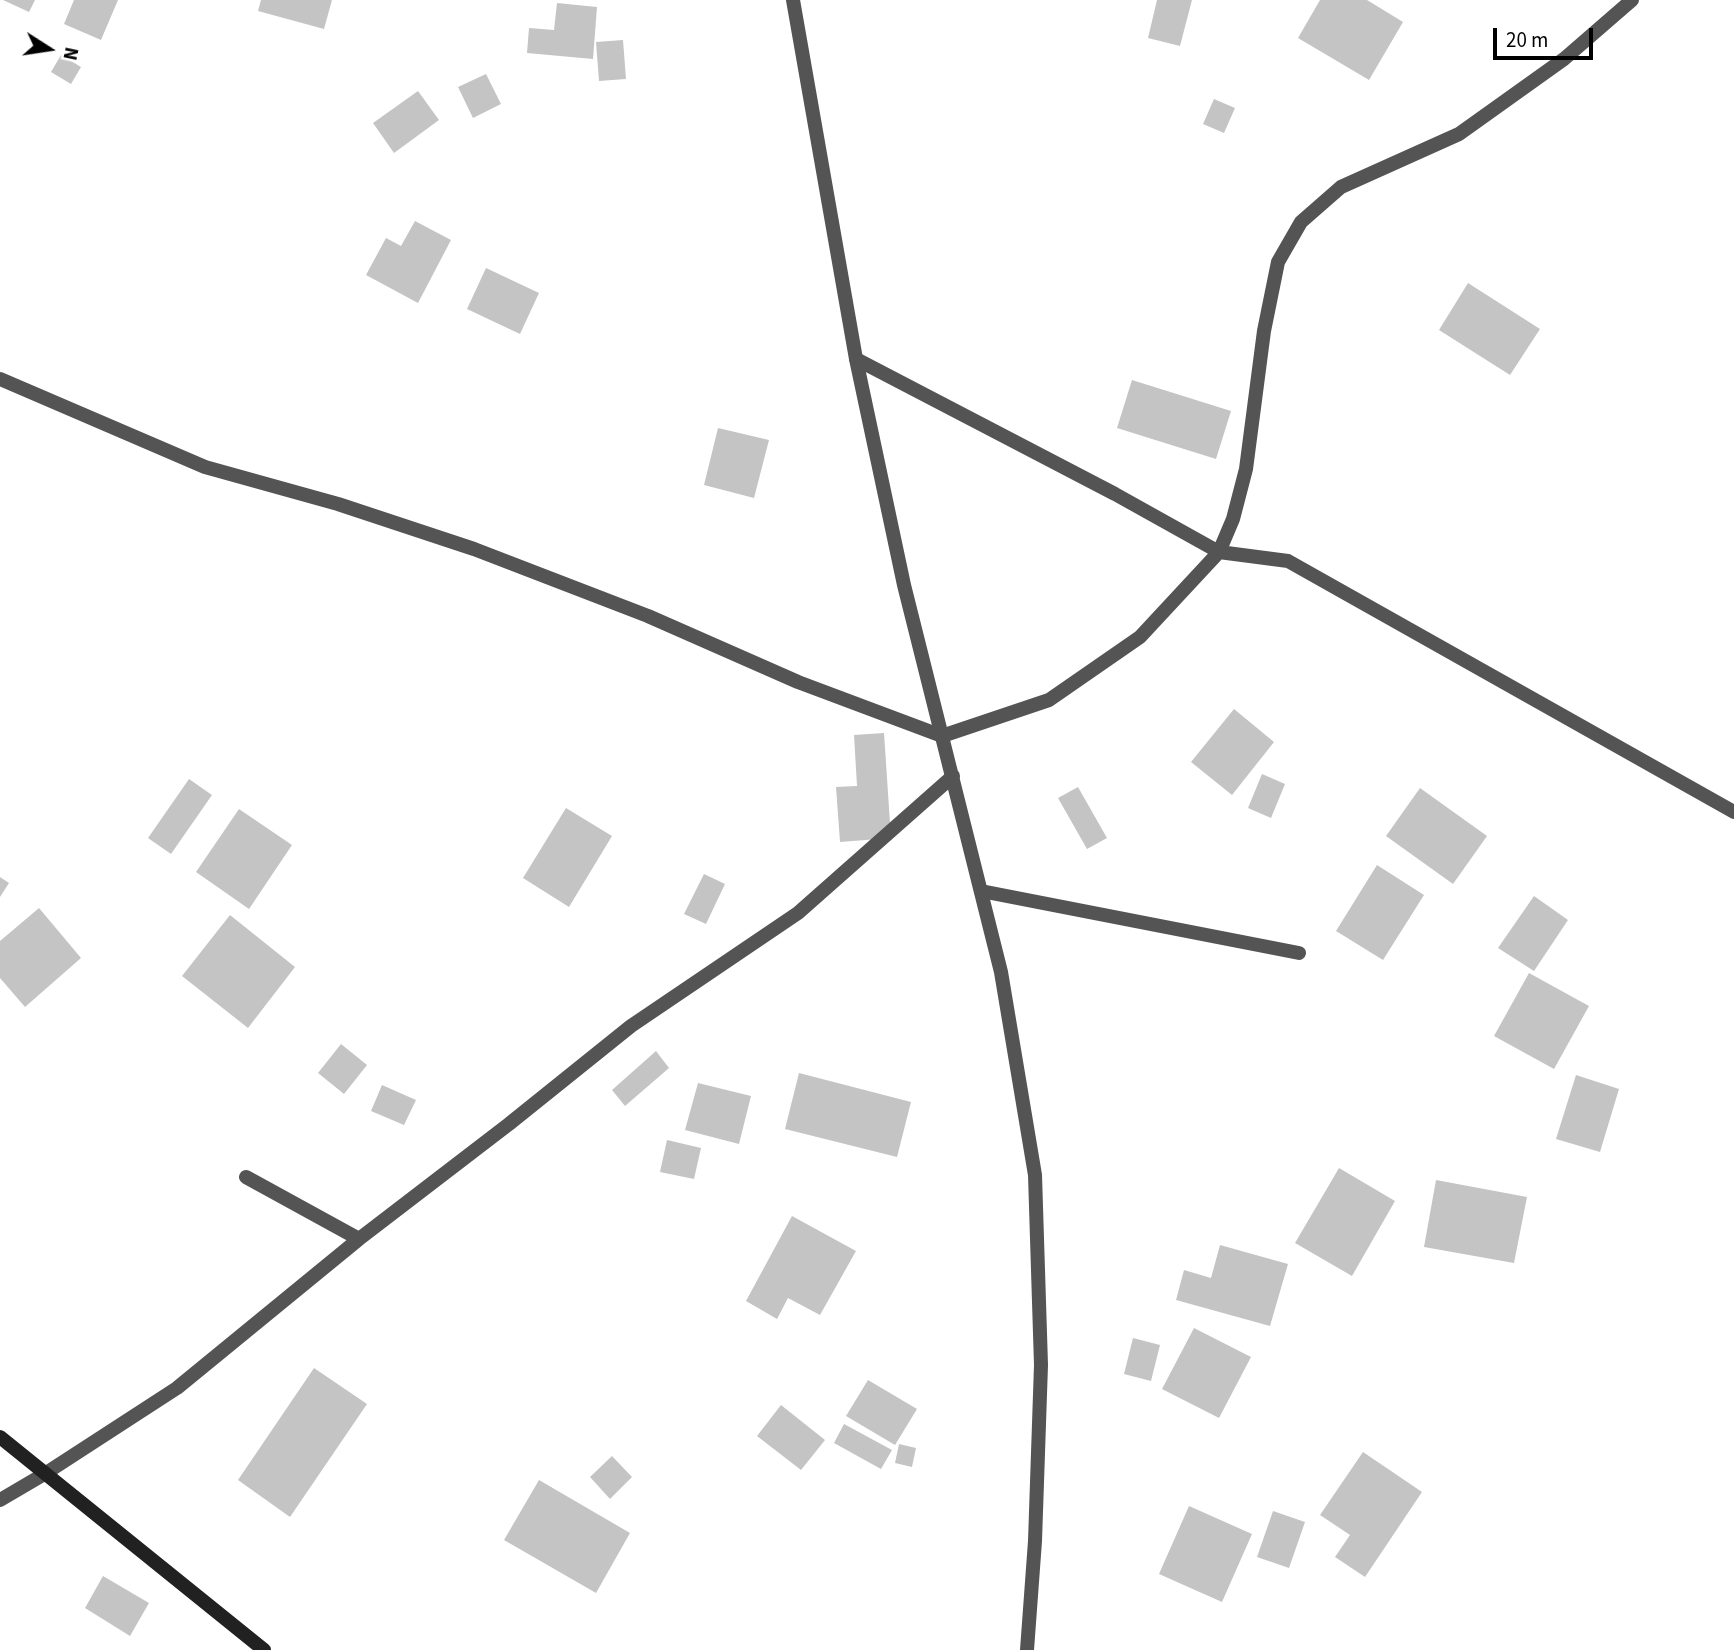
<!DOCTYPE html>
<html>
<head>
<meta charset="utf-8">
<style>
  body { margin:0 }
  #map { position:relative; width:1734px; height:1650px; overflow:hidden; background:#fff; font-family:"Source Sans 3",sans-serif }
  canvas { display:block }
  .north { position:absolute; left:14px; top:14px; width:70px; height:70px; -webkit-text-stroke:5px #fff; paint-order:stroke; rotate:102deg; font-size:19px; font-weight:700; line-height:28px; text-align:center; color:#000 }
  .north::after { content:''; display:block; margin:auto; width:24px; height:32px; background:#000; clip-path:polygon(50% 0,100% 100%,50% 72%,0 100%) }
  .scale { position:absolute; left:1493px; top:28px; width:100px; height:32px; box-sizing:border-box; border:4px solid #000; border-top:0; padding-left:9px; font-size:21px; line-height:24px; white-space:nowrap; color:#000; -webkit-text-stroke:5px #fff; paint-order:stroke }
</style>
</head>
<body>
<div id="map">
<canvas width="1734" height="1650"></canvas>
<div class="north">N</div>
<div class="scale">20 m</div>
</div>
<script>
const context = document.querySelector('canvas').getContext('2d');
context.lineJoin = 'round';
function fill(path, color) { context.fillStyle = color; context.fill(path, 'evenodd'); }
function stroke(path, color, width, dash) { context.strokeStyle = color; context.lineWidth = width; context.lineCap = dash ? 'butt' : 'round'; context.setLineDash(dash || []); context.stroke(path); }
const building = new Path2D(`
  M3 0H35L29 12Z
  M74 0H118L101 40 64 24Z
  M261 0H332L324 29 258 11Z
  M1157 0H1192L1180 46 1148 38Z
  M1320 0H1367L1403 22 1369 80 1298 38Z
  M557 3 597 7 593 59 527 53 529 28 554 30Z
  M623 40 626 79 599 81 596 42Z
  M61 55 81 67 71 84 51 72Z
  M486 74 501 104 473 118 458 87Z
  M418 91 439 120 394 153 373 123Z
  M1214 99 1235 108 1224 133 1203 124Z
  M415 221 451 240 418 303 366 275 386 238 401 246Z
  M486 268 539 293 520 334 467 309Z
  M1468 283 1540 329 1510 375 1439 330Z
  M1132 380 1231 411 1216 459 1117 428Z
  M718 428 769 440 754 498 704 485Z
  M1234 709 1274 742 1232 795 1191 762Z
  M884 733 891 838 840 842 836 787 857 786 854 735Z
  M1262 774 1285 784 1271 818 1248 808Z
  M189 779 212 795 171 854 148 838Z
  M1078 787 1107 838 1087 849 1058 798Z
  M1420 788 1487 836 1453 884 1386 836Z
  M566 808 612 836 569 907 523 878Z
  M239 809 292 845 249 909 196 872Z
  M1377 865 1424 895 1383 960 1336 931Z
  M704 874 725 884 706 924 684 914Z
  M0 877 9 883 0 897Z
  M1534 896 1568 920 1534 971 1498 948Z
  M39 908 81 958 25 1007 0 978V941Z
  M230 915 295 967 248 1028 182 976Z
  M1529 973 1589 1006 1554 1069 1494 1036Z
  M341 1044 367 1065 344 1094 318 1073Z
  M656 1051 669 1068 625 1106 612 1090Z
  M799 1073 911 1102 897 1157 785 1129Z
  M1576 1075 1619 1089 1600 1152 1556 1139Z
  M698 1083 751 1096 739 1144 685 1130Z
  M382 1085 416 1100 404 1125 371 1111Z
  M667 1140 701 1148 694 1179 660 1172Z
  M1339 1168 1395 1201 1352 1276 1295 1243Z
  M1436 1180 1527 1197 1514 1263 1424 1247Z
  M792 1216 856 1251 820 1315 788 1298 777 1319 746 1301Z
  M1220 1245 1288 1264 1270 1326 1176 1300 1184 1270 1211 1278Z
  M1194 1328 1251 1357 1219 1418 1162 1389Z
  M1133 1338 1160 1345 1151 1381 1124 1374Z
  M314 1368 367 1404 290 1517 238 1480Z
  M868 1380 917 1409 895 1445 846 1416Z
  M781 1405 825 1440 801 1470 757 1436Z
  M844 1424 892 1450 881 1469 834 1443Z
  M899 1444 916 1448 912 1467 895 1463Z
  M1363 1452 1422 1492 1365 1577 1335 1557 1350 1535 1320 1515Z
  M612 1456 632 1477 610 1499 590 1477Z
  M539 1480 630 1533 596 1593 504 1540Z
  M1189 1506 1252 1534 1222 1602 1159 1574Z
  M1273 1511 1305 1522 1289 1568 1257 1557Z
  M103 1576 149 1603 130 1636 85 1608Z`);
const minor = new Path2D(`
  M856 359 1115 494 1219 552 1288 561 1734 812
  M0 379 205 467 338 504 474 549 648 616 798 682 942 736 1049 700 1140 637 1219 552 1233 519 1246 469 1264 331 1278 262 1301 222 1341 187 1459 134 1564 59 1632 0
  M981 891 1299 953
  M246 1177 359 1239
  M0 1500 46 1473 177 1388 359 1239 509 1124 631 1026 798 913 953 776`);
const tertiary = new Path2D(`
  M793 0 856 359 904 585 1001 972 1035 1175 1041 1365 1035 1541 1027 1650`);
const secondary = new Path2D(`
  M0 1437 264 1650`);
fill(building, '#c4c4c4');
stroke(minor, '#545454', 14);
stroke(tertiary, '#545454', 14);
stroke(secondary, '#212121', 14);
</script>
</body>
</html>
